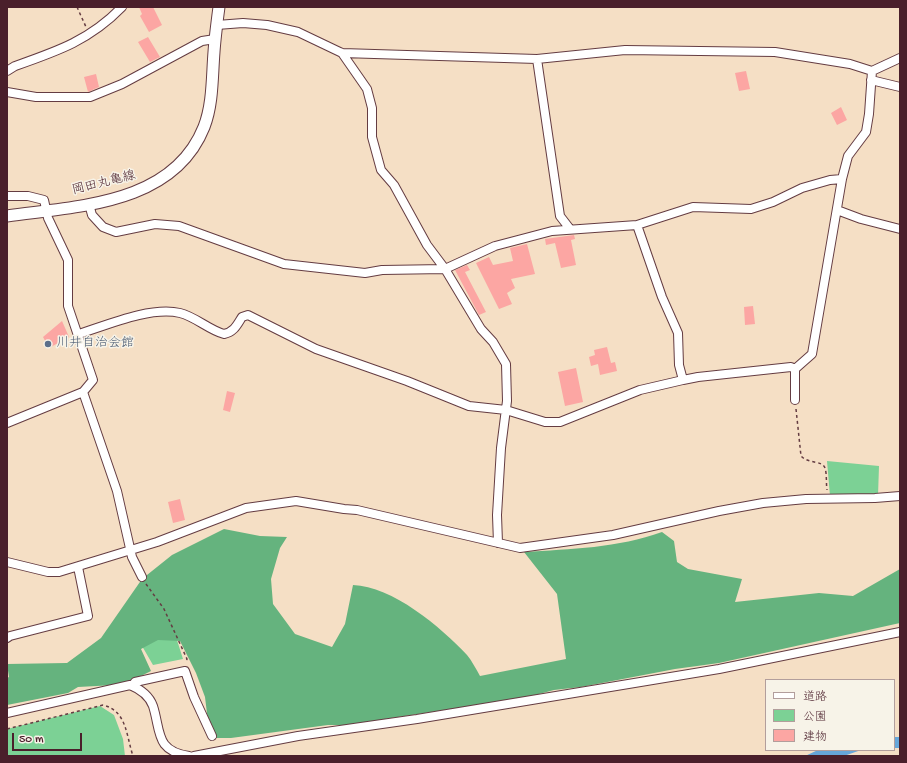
<!DOCTYPE html>
<html>
<head>
<meta charset="utf-8">
<style>
  body { margin:0 }
  #map { position:relative; width:907px; height:763px; overflow:hidden; background:#f5dfc5; font-family:"Gochi Hand","Klee One",sans-serif }
  canvas { display:block }
  .frame { position:absolute; inset:0; border:8px solid #4a1f2b; pointer-events:none }
  .legend { position:absolute; left:765px; top:679px; width:130px; height:72px; box-sizing:border-box; background:#f7f3e8; border:1px solid #b29e9c; margin:0; padding:5px 7px; list-style:none; font-size:12px; color:#4a1f2b }
  .legend li { display:flex; align-items:center; gap:8px; height:20px }
  .legend b { width:20px; border:1px solid #b29e9c }
  .scale { position:absolute; left:12px; top:733px; width:70px; height:18px; box-sizing:border-box; border:2px solid #4a1f2b; border-top:0; padding-left:5px; font-size:12px; line-height:14px; white-space:nowrap; color:#4a1f2b; -webkit-text-stroke:3px #f7f3e8; paint-order:stroke }
</style>
</head>
<body>
<div id="map">
<canvas width="907" height="763"></canvas>
<div class="frame"></div>
<ul class="legend">
<li><b style="height:5px;background:#fff"></b>道路</li>
<li><b style="height:11px;background:#7cd195"></b>公園</li>
<li><b style="height:11px;background:#fca6a3"></b>建物</li>
</ul>
<div class="scale">50 m</div>
</div>
<script>
const context = document.querySelector('canvas').getContext('2d');
context.lineJoin = 'round';
function fill(path, color) { context.fillStyle = color; context.fill(path, 'evenodd'); }
function stroke(path, color, width, dash) { context.strokeStyle = color; context.lineWidth = width; context.lineCap = dash ? 'butt' : 'round'; context.setLineDash(dash || []); context.stroke(path); }
function drawText(font, color, halo, rows, align = 'center') {
  context.font = font + ' "Gochi Hand","Klee One",sans-serif'; context.lineWidth = 3; context.setLineDash([]); context.textBaseline = 'middle'; context.strokeStyle = halo; context.fillStyle = color; for (const [text, x, y, turn = 0] of rows) {
    context.save(); context.translate(x, y); context.rotate((+turn || 0) * Math.PI / 180); context.textAlign = isNaN(turn) ? turn : align; if (halo) context.strokeText(text, 0, 0); context.fillText(text, 0, 0); context.restore();
  }
}
const green = new Path2D(`
  M827 461 879 466 878 496H830Z
  M176 637 183 659 153 665 142 646V641Z
  M100 706 114 715 123 739 125 756H7V729Z`);
const forest = new Path2D(`
  M224 529 260 536 287 537 280 548 271 579 273 604 295 634 332 647 345 624 353 585C392 586 441 627 467 655 472 661 476 669 480 676L566 659 557 594 524 552C571 549 618 548 662 532L674 541 677 562 688 569 742 579 735 602 819 593 853 596 900 569V623L719 663 675 669 581 687 554 690 524 698 385 719 366 725H328L231 738H210L205 697 196 673 180 641 158 640 141 649 151 671 131 681 115 685 78 687 68 693 7 705V678L9 677 7 664 67 663 101 638 142 579 172 555Z`);
const water = new Path2D(`
  M894 737H900V748H894Z
  M818 750H861L844 756H805Z`);
const building = new Path2D(`
  M139 7H153L162 25 149 32 140 16 142 14Z
  M148 37 160 57 150 62 138 42Z
  M746 71 750 89 739 91 735 73Z
  M96 74 99 87 88 92 84 77Z
  M841 107 847 120 837 125 831 113Z
  M574 235 575 239 571 240 576 265 561 268 555 243 546 245 545 239Z
  M527 244 535 274 511 279 515 288 507 293 512 304 499 309 476 263 489 257 493 265 513 261 510 248Z
  M467 265 470 270 465 272 486 312 479 315 455 270Z
  M753 306 755 324 745 325 744 307Z
  M62 321 69 337 49 348 43 337Z
  M607 347 611 363 615 362 617 371 600 375 598 364 591 366 589 357 595 355 594 350Z
  M576 368 583 402 565 406 558 372Z
  M227 391 235 393 230 412 223 410Z
  M180 499 185 520 173 523 168 502Z`);
const path = new Path2D(`
  M77 7 86 27
  M796 409 801 456C808 464 822 460 825 468 827 474 826 484 827 490
  M146 584 164 609 187 659 186 663
  M7 729 103 705C127 711 126 735 133 756`);
const street = new Path2D(`
  M217 25 243 23 267 25 298 32 342 53 537 59 625 50 775 52 850 64 872 71 900 58
  M342 53 367 89 372 108V137L381 170 394 185 427 245 445 269 481 329 493 342 506 364 507 401 501 448 497 515 498 543
  M537 59 560 216 570 229
  M7 71 15 66C58 51 90 40 122 7
  M871 80 900 87
  M7 92 36 97H90L122 84 202 41 215 39
  M7 196H28L44 200 48 218 68 260V306L93 380 83 392 7 423
  M89 204 92 215 103 227 116 232 155 224 179 226 284 264 365 273 382 270 445 269 495 246 552 231 637 225 693 207 751 209 773 202 802 188 830 180 842 179
  M837 210 861 219 900 229
  M637 225 662 297 678 333 679 365 683 380 698 377 791 367 795 369
  M79 334C107 325 151 306 180 313 196 317 209 330 224 334 234 332 237 325 242 317L248 315 316 349 407 381 469 406 506 410 545 422H560L640 390 683 380
  M83 392 117 491 132 557 142 577
  M795 400V369L812 354 842 179 848 156 866 132 869 114 872 71
  M7 562 48 572H59L157 542 246 508 296 501 344 509 357 510 520 548 613 535 719 511 763 503 806 499 875 498 900 496
  M7 638 10 636 88 616 78 567
  M132 686 135 682 185 671 194 697 212 736
  M7 713 130 685C140 689 149 695 153 706 161 731 155 751 189 756
  M194 756 298 736 417 719 719 669 900 632`);
const secondary = new Path2D(`
  M7 216C77 206 173 205 204 127 213 104 212 77 214 52 215 37 217 22 219 7`);
const markers = [
  [48,344,4,"#5c6f8a"]
];
const streetNames = [
  ["岡田丸亀線",104,184,-14]
];
const serviceNames = [
  ["川井自治会館",56,344]
];
fill(green, '#7cd195');
fill(forest, '#65b37e');
fill(water, '#66a6d9');
fill(building, '#fca6a3');
stroke(street, '#643c42', 10);
stroke(secondary, '#643c42', 13);
stroke(path, '#643c42', 1.5, [3, 3]);
stroke(street, '#fff', 8);
stroke(secondary, '#fff', 11);
for (const [x, y, r, color] of markers) { const dot = new Path2D(); dot.arc(x, y, r, 0, 2 * Math.PI); context.fillStyle = color; context.fill(dot); stroke(dot, '#f7f3e8', 1.5); }
drawText('13px', '#4a1f2b', '#f7f3e8', streetNames);
drawText('13px', '#4e5e75', '#f7f3e8', serviceNames, 'left');
</script>
</body>
</html>
